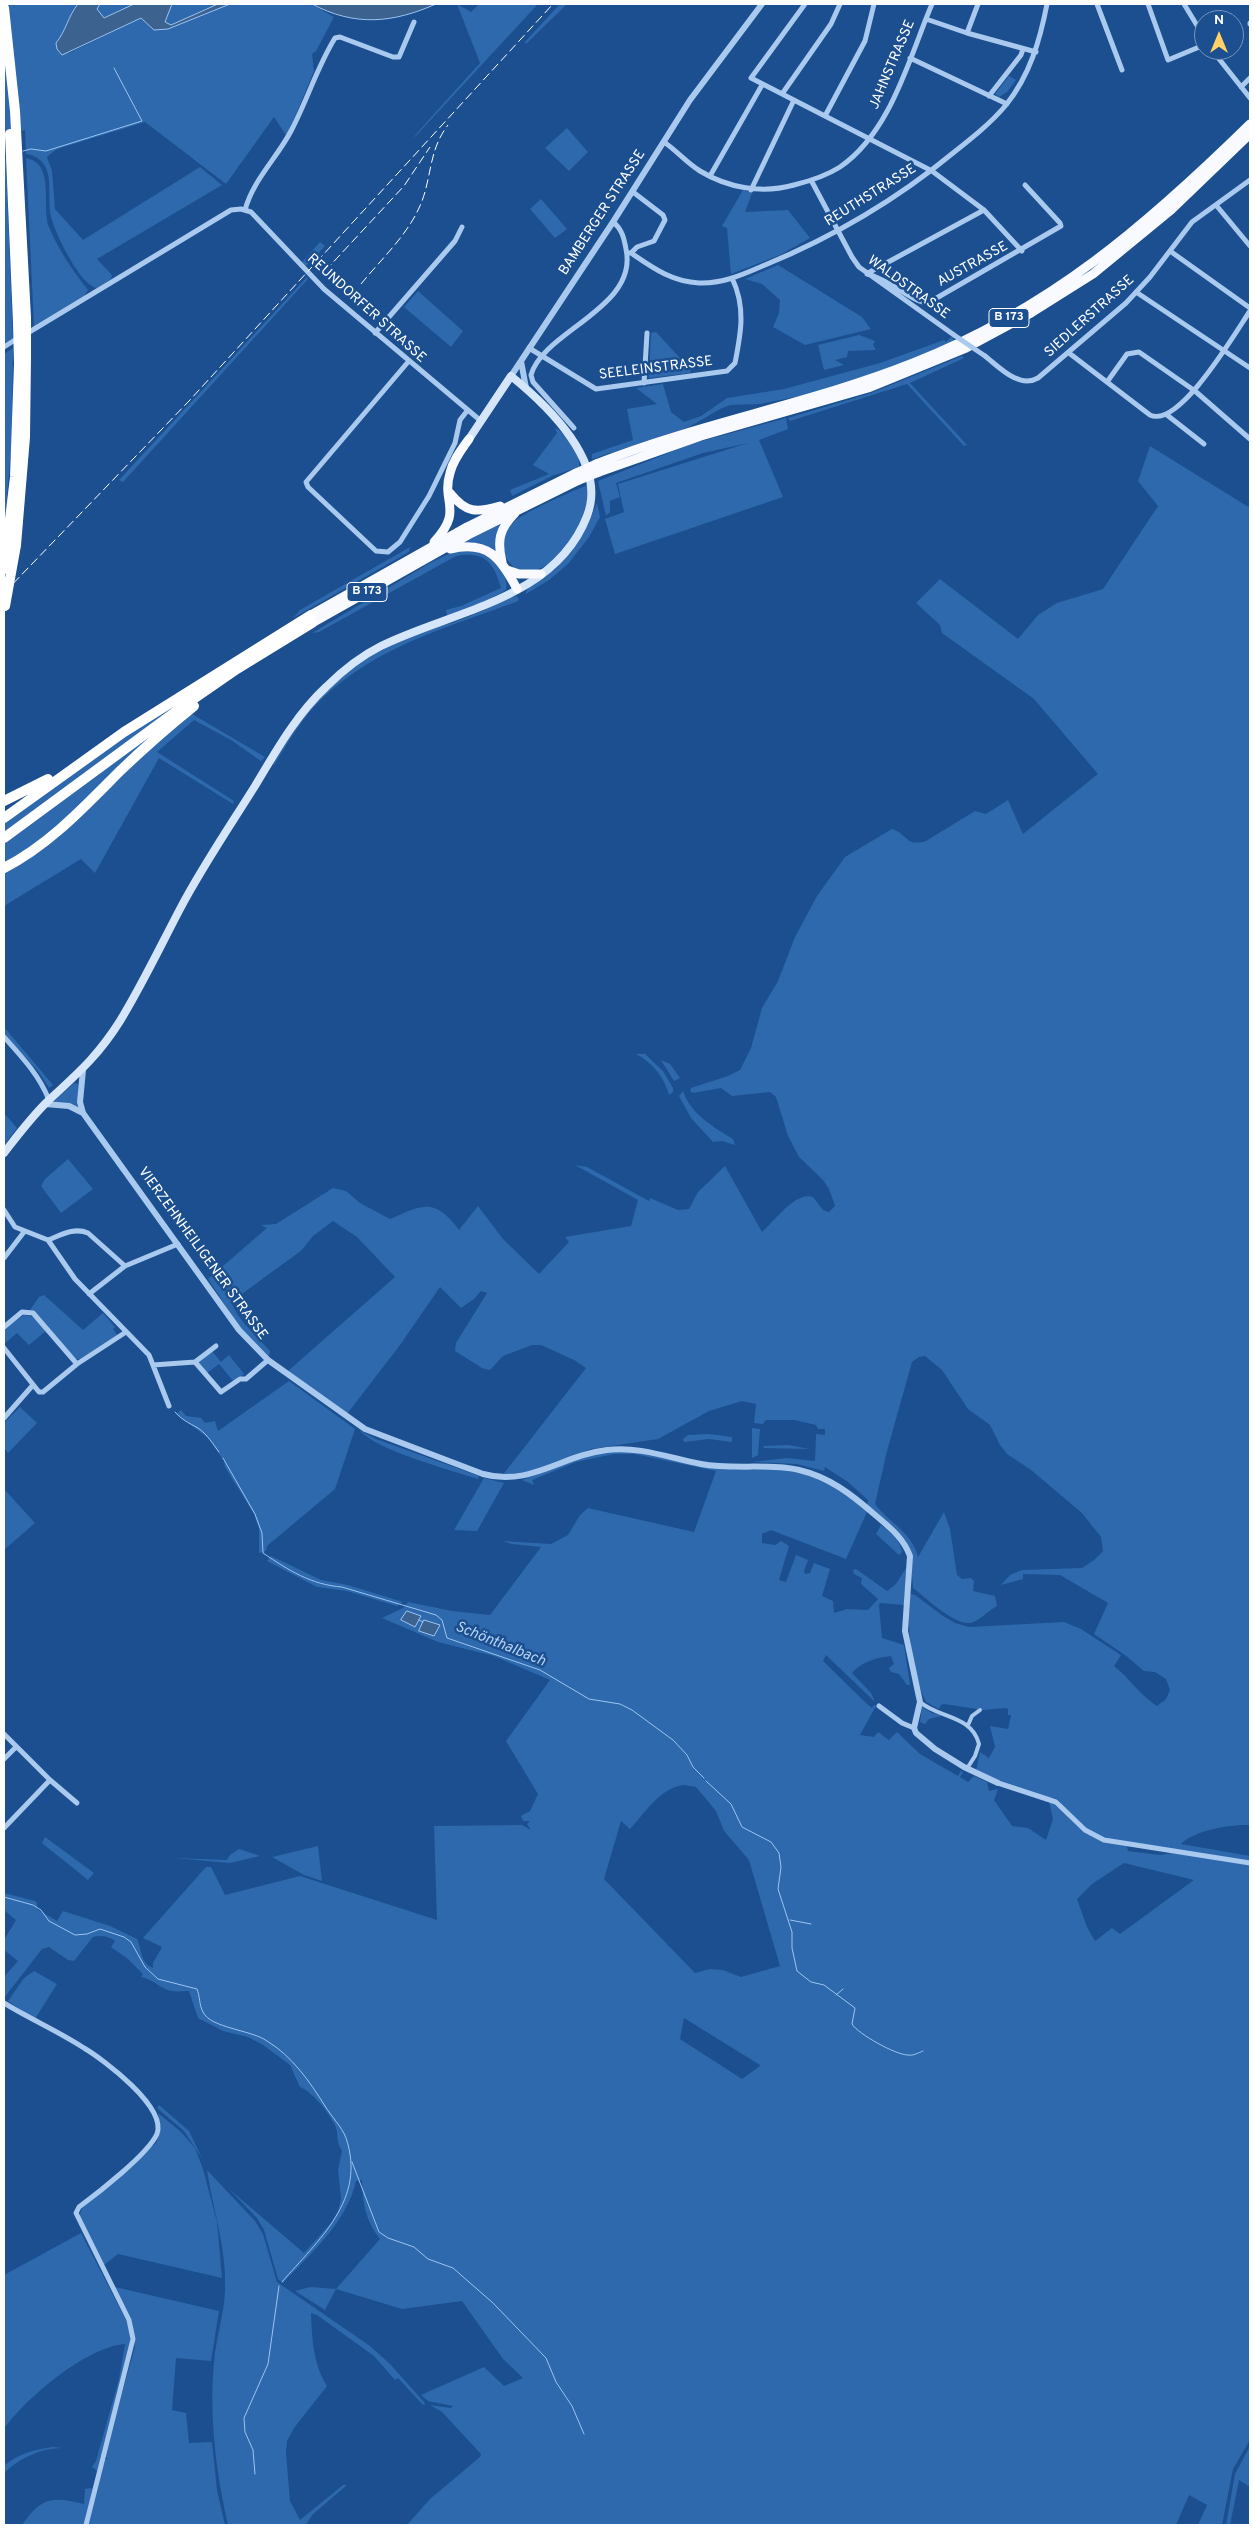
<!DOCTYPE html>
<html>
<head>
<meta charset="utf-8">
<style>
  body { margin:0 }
  #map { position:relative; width:1254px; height:2529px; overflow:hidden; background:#1b4f8f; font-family:Overpass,sans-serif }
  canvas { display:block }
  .frame { position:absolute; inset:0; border:5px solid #fff; pointer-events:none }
  .north { position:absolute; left:1194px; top:10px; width:50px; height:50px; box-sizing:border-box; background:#1b4f8f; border:1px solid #7695bc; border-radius:50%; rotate:0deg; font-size:14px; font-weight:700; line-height:20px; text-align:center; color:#fff }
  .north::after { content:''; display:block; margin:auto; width:18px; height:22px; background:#ffd166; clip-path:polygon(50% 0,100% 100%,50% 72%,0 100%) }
</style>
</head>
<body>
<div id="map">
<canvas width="1254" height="2529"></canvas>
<div class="frame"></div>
<div class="north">N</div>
</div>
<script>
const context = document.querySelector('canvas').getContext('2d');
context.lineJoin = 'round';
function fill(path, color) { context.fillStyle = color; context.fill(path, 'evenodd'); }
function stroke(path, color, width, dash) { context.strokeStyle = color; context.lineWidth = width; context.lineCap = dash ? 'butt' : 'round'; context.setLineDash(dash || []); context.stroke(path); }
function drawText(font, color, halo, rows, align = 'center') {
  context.font = font + ' Overpass,sans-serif'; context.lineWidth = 5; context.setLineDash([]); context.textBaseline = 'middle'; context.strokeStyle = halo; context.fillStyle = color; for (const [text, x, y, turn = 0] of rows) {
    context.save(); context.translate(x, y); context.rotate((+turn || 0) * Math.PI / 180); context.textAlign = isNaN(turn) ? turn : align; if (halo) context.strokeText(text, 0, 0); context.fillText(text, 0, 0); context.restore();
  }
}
const green = new Path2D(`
  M4 4H78C68 16 66 31 56 43L69 53 141 18 154 30 168 29 230 4H311L334 17 316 51 312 54 314 71 289 131 286 135 274 117 226 184 145 122 57 149 47 157 52 171 55 209 83 240 200 167 222 185 97 259 112 275 111 279 97 288C80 286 52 228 50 212 48 197 52 179 45 166 41 159 34 155 26 154L25 130 9 135 4 142Z
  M100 4H134L103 18 97 9Z
  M172 4H218L171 25 164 22Z
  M457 4 471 12 479 4H538L412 140 417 133 480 63Z
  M560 4H567L527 43H524Z
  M1009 76 1016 80 1007 92 999 97 995 94Z
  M567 128 588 152 569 171 545 148Z
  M26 158C56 164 41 206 49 227 58 249 73 271 88 290L84 296 34 326Z
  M6 159 13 340 5 343 4 160Z
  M743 190 752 193 745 212 788 210 810 238 780 255 731 274 727 228 722 226Z
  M541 199 567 229 555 238 530 209Z
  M320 242 325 246 306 266 302 262Z
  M778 265 862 317 871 329 805 345 773 327 779 313 780 300 762 284 745 279Z
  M307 277 308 279 123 482 119 480Z
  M418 291 463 331 451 347 404 307Z
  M656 332 691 370 690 373 649 378 651 333Z
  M859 335 875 341 873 345 876 350 848 351 847 357 835 360 844 365 824 370 818 345Z
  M951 337 955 341 892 367 805 395 760 404 731 405 722 408 689 427 592 459V454L633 440 627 409 657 404 636 388 663 384 671 412 684 422 701 416 727 398 784 389 880 363 944 340 946 342Z
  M13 348 12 440 4 529V354Z
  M962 356 964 358 910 383 967 445 964 446 907 384 790 421 788 418 871 393Z
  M786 418 788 429 759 440 783 497 615 554 605 519 624 512 618 484 748 443 703 453 616 483 620 497 610 501V512L606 516 598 481 691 444Z
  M555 428C566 432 581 454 579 467L552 476 512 496 510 490 549 474 533 465 557 433Z
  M1150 446 1250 508V1825C1232 1824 1194 1830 1181 1844L1250 1856V1861L1127 1846 1128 1851 1160 1855 1173 1853 1250 1864V2440L1233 2469 1222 2525H1198L1207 2505 1189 2495 1176 2525H407L430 2499 480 2457 481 2454 442 2412 430 2405 451 2408 453 2406 428 2401 421 2395 484 2367 504 2386 523 2378 503 2359 462 2301 402 2309 336 2289 325 2310 295 2291 310 2287 336 2289 380 2239C366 2222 362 2202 362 2180L356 2181C347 2222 311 2253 283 2283L278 2279 264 2230 257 2218 229 2189 304 2253 331 2223 338 2211 341 2198 338 2170 342 2151C335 2140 339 2133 335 2125 328 2112 314 2093 300 2087L290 2065 263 2045 248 2037 223 2031 198 2018 189 1991C184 1991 177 1992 172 1991 160 1989 153 1979 141 1977L143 1974 128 1959 111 1947 115 1941C109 1936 100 1935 93 1937L74 1961 68 1960 49 1947 42 1949 4 1998V1977L18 1961 4 1950V1940L16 1920 4 1910V1893L35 1901 37 1903V1909L57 1921 63 1911 110 1926 137 1939C142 1950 140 1963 153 1968V1963L162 1947 143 1938 206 1867H211L225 1895 300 1876 437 1920 434 1826 522 1825 531 1830 527 1824 530 1821H523L521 1816 530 1811 538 1794 506 1741 550 1680 494 1656 438 1642 382 1618 403 1608 408 1602 452 1611 490 1615 541 1547 512 1544 502 1541 551 1544 568 1535 580 1515 588 1508 694 1532 716 1471 634 1454H614L576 1462 532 1480 534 1485 522 1480 594 1454 634 1451 736 1470H787L818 1478 841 1490 867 1512 846 1559 771 1530 762 1534V1543L775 1545 781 1541 789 1546 779 1580 786 1582 796 1555 808 1560 804 1571 805 1574 810 1573 814 1563 830 1569 822 1596 833 1601 834 1613 847 1609 868 1610 878 1599 861 1584 862 1578 854 1574 853 1570 856 1569 887 1591 896 1584 906 1568 904 1605 880 1603 879 1605 882 1638 904 1645 910 1685H907L899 1674 891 1672 889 1668 894 1664 891 1656C877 1658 862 1661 852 1673L871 1693 875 1702 826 1655 823 1661 867 1704 872 1708 874 1705 876 1706 860 1735 874 1737 878 1732 889 1740 897 1732 920 1754 958 1776 961 1771 963 1772 960 1777 968 1782 974 1776 987 1782 989 1791 998 1789 994 1800 1012 1826 1028 1828 1046 1840 1053 1819 1049 1801 1062 1806C1059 1797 1054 1798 1046 1797 1022 1794 997 1781 976 1771L980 1752 989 1758 995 1747 990 1726 1008 1729 1011 1715H1008V1709L1005 1708 983 1710 944 1704 941 1705 939 1709 926 1702C910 1667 907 1632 910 1594L915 1595 943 1616 955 1623 969 1627 1064 1622 1081 1629 1121 1655 1114 1666C1131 1679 1137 1693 1157 1706L1166 1699 1170 1690 1166 1679 1155 1672 1144 1671 1125 1655 1094 1634 1108 1603 1060 1575 1023 1574V1579L1001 1585 1010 1575 1022 1570 1082 1568 1094 1560 1103 1551 1101 1537 1082 1513 1031 1470 1007 1454 1000 1445 990 1425 968 1409 942 1370 925 1356 919 1357 912 1362 887 1451 875 1504C889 1523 912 1532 918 1557L944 1512 950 1529 957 1575 962 1579 971 1578 974 1581 973 1591 995 1596 997 1606C989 1610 978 1622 970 1623 954 1625 925 1597 913 1588L910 1549 867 1507 868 1500 848 1482 825 1467 824 1471 797 1464 752 1462 787 1458 815 1461 816 1434 825 1435V1429H818L816 1425 794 1420H766L763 1424 754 1423 756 1404 742 1401 709 1411 658 1439 591 1449 536 1470 502 1476 586 1368 574 1360 541 1345H532L503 1356 490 1370 482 1368 455 1351 456 1343 487 1293 481 1291 474 1299 461 1308 440 1287 400 1345 347 1414 288 1371 395 1277 357 1237 333 1221 313 1236 302 1250 231 1302C240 1323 255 1334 270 1351L269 1358 241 1329 208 1279 267 1228 261 1225 276 1224 333 1188 346 1191 360 1203 390 1219C423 1205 434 1197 459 1230L478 1206 503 1239 539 1274 569 1242 565 1237 631 1226 638 1200 575 1165 587 1167 649 1201 650 1198 678 1210 689 1209 698 1192 725 1166 762 1232C774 1222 795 1191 813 1197L823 1210 829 1212 835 1206 829 1189 823 1180 799 1157 788 1136 776 1097 770 1092 732 1096 721 1088 693 1093 690 1091 691 1088 728 1076 740 1070 751 1048 762 1008 778 981 795 937 817 896 845 857 892 829C908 834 905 847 926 841L975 811 986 814 1008 800 1023 834 1098 774 1034 699 942 633 940 625 916 603 940 579 1018 639 1038 615 1057 603 1103 589 1158 506 1138 481ZM424 1620 437 1632 419 1631ZM683 1785 696 1787 716 1811 724 1831 749 1860 780 1966 741 1977 723 1970 710 1969 695 1973 604 1879 621 1821 630 1829C646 1812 659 1789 683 1785ZM1124 1863 1194 1880 1120 1934 1112 1928 1095 1941 1087 1927 1077 1899 1092 1884ZM684 2018 760 2065V2066L742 2079 680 2039Z
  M588 485C590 514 566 560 536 570 531 571 523 570 517 570 506 561 498 547 503 532 509 518 572 491 588 485Z
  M597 503 600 517 589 537 568 564 549 580 526 594C526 584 547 576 555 569 574 550 587 528 597 503Z
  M501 522 496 537 497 554 477 543 464 542Z
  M410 547 409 552 293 618 300 610Z
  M461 548 490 555C498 565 509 576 506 590L486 601 447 616 446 610 461 606 501 588C494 562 484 551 456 556L319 632 312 633 430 563Z
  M517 596 519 600 516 602C444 628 366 650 313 708 298 725 286 746 274 765L272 763C302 717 335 672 386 648 411 635 438 628 465 618 480 613 504 599 517 596Z
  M227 671 4 833V823L109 746Z
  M192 714 265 757 261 761 231 740 194 720 157 752 234 801 233 804 159 758 95 873 81 859 4 906V872L184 718Z
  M158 730 45 839 4 866V844Z
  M4 1027 53 1085 49 1088 38 1071 4 1034Z
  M636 1054H645L663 1071 673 1088V1092L669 1095C664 1077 653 1063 636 1054Z
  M661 1060 670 1064 680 1078 674 1081Z
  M74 1083 78 1084V1107L56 1103 54 1101Z
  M683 1091C691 1114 713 1127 733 1139L735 1145 722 1141 713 1142 691 1118 679 1096Z
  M4 1113 17 1128 5 1144 4 1143Z
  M68 1159 93 1189 61 1213 41 1186 45 1179Z
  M44 1295 83 1330 103 1313 115 1327 113 1329 117 1335 80 1359H76L30 1310 39 1297Z
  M24 1315 33 1317 46 1331 29 1345 17 1333 4 1344V1329Z
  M212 1351 221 1362 229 1355 244 1374 234 1382 219 1364 207 1373 198 1363Z
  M289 1381 355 1429 335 1489 267 1546 266 1551 259 1553V1529L254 1514 225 1467 224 1461 208 1438 176 1414 181 1410 186 1416 201 1418 205 1423 215 1421 218 1431Z
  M20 1407 37 1423 8 1453 4 1448V1423Z
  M752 1428 760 1429 758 1455 752 1458Z
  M359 1430 376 1439 479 1476 478 1479C450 1470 376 1450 359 1430Z
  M709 1434 732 1437V1442L709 1439 684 1442 683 1439 688 1435Z
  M788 1445 810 1449 764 1448 763 1446Z
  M484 1478 504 1483 477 1531 454 1530Z
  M4 1489 35 1523 4 1550Z
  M881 1525C890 1532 901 1541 902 1552L899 1555 876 1534Z
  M271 1556 321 1580 348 1585 403 1602 397 1606 347 1591 317 1587 267 1561Z
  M922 1707 932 1713 941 1715V1716L929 1719 925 1724 920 1722Z
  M45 1837 94 1873 88 1880 42 1843Z
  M318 1846 322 1881 304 1875 272 1857Z
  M239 1849 260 1856 230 1863 174 1858 227 1860 230 1855Z
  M34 1971 57 1984 35 2019 8 2001 24 1978Z
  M159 2105 189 2131 202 2158 184 2131 157 2108Z
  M158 2113 181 2132 195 2148 203 2169 217 2222 222 2278 118 2254 104 2265 79 2217 83 2206 156 2143 160 2133Z
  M207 2170 255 2221 263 2234 277 2282 370 2346 390 2364 424 2402 425 2405 422 2404 398 2378 395 2380 374 2356 317 2315 311 2313C312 2338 313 2364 327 2386L294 2428 287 2441 286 2453 290 2501 300 2520 343 2485H347L312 2515 306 2525H228C216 2472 209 2417 214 2362 216 2338 224 2315 225 2291 227 2249 213 2210 207 2170Z
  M81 2233 130 2328V2342L97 2471 92 2467 96 2461 119 2379 125 2344C86 2347 26 2398 4 2429V2275Z
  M115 2287 219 2311 211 2361 176 2358 172 2410 186 2413 189 2443 212 2442 217 2490 225 2525H87L103 2459H108L104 2456 135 2347 132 2324Z
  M1250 2446V2487L1239 2480 1230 2525H1226L1235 2474Z
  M53 2447 63 2448C40 2448 20 2458 4 2473V2466C17 2454 36 2449 53 2447Z
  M91 2488 92 2490 85 2525H22C41 2497 53 2496 84 2504L85 2489Z`);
const water = new Path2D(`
  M78 4H100L97 9 104 18 134 4H172L165 22 171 25 218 4H230L168 29 154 30 141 18 62 55 57 49 56 43C66 31 68 16 78 4Z
  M312 4H436C393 23 355 27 312 4Z
  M407 1611 421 1616 415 1627 401 1620Z
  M424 1620 440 1625 434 1636 419 1631Z`);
const stream = new Path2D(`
  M23 151 31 149 46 151 142 121 114 68
  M175 1412C182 1420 189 1423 198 1428 207 1434 213 1444 219 1452
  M223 1458 255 1514 262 1533 263 1553C288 1570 312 1585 342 1587L436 1615 442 1620 447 1638 540 1670 589 1699 620 1704 632 1710 673 1740 687 1755 693 1767 704 1778
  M419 1620 423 1622
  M706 1781 731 1804 742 1827 771 1842 779 1853 781 1867 778 1889 792 1932V1948L797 1971 811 1982 824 1985 855 2008 852 2024C858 2034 896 2055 908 2055 913 2056 918 2053 923 2051
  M4 1897 33 1905 41 1910 49 1921 75 1935 87 1934 100 1929 124 1937 131 1942 145 1967 158 1979 197 1989C200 1996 199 2005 203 2012 210 2028 252 2030 267 2041 292 2056 310 2082 325 2106 331 2116 342 2127 346 2138 367 2200 318 2240 282 2282
  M790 1920 811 1924
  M836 1995 843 1989
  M352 2162 379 2232 388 2238 414 2247 428 2259 453 2268 493 2303 546 2358 556 2382 572 2406 584 2434
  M255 2474 253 2450 245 2432 244 2418 268 2364 279 2286`);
const pedestrian = new Path2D(`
  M920 1702C938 1718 972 1715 979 1744L975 1756 968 1767
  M968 1725 972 1716 980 1710`);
const minor = new Path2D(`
  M805 4 751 78 932 171 984 210 1022 251
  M1097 4 1122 70
  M1148 4 1168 60 1204 45
  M1184 4 1204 37
  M926 19 967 33 1036 52
  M1250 24V23
  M967 33 978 4
  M1212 50 1250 98
  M910 58 1007 104
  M1241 87 1250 78
  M782 94 831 24 840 4
  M989 96 1021 55 1023 49
  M825 116 865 41 874 4
  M664 142C677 151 687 163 700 171 728 188 762 194 794 185 810 181 826 176 840 167 891 132 909 58 932 4
  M710 176 762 85
  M811 180 852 257 859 267 954 335
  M751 190 794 100
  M1216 205 1250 246
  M245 210C253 180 277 158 291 131 307 101 317 67 335 38L340 37 393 57H399L414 22
  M1170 251 1250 308
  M627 253H631C653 268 672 282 699 283 723 284 744 274 765 265 833 237 896 200 953 153 972 138 991 123 1006 105 1030 75 1040 40 1047 4
  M631 253 637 247 654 241 665 220 663 215 633 192
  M868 273 984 210
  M867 274C887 278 913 303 928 303L1061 226 1060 223 1025 185
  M1136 292 1250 368
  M375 333 455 241 462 227
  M26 334 231 210 241 209 251 212 324 289 481 421
  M4 347 18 338
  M529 348 596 389 727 371 735 363C741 333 746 307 732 278
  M1069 353 1150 415C1179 429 1235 333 1250 311
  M985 356C999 367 1019 389 1038 378L1126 303 1150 277 1192 222 1250 180
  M408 362 306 482 308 487 376 551 388 552 400 542 429 496 455 443 460 420 467 411
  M1107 382 1127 354 1139 352 1195 391 1250 439
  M644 383 647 333
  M1167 415 1204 444
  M574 428 533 382 531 375C543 331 639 308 626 249 624 238 622 229 613 222
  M4 1037C22 1057 39 1075 49 1100
  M4 1210 15 1227 48 1240C61 1235 74 1227 88 1233L125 1266
  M48 1240 75 1279 149 1355 169 1406
  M4 1258 24 1232
  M89 1294 125 1266 178 1244
  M4 1327 22 1312 33 1313 77 1364
  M4 1348 39 1392H43L77 1364 126 1332
  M195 1362 221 1392 240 1379H246L268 1360
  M153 1365 195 1362 216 1346
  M4 1418 33 1385
  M879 1706 902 1723 914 1728
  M4 1734 50 1780 77 1803
  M4 1759 16 1747
  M998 1783 1056 1802 1085 1830 1104 1840 1250 1863
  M4 1828 50 1780
  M4 2003C30 2019 58 2031 84 2048 104 2060 167 2107 157 2134 148 2154 98 2193 79 2207L76 2213 129 2320 133 2339 86 2525`);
const tertiary = new Path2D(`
  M521 361 526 388
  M511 376 613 222 690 100 762 4
  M83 1070 80 1102 83 1113 239 1330 268 1360 365 1429 483 1474C530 1487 562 1455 607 1450 640 1446 669 1458 701 1464 733 1470 768 1463 799 1470 829 1477 851 1494 874 1514 889 1527 903 1537 910 1556L905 1631 920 1702 914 1728 916 1733 935 1749 964 1767 998 1783
  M45 1104 69 1106 83 1113`);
const secondary = new Path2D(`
  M4 1153C18 1135 32 1116 49 1100 78 1073 98 1056 120 1021 142 985 160 947 180 909 202 867 230 826 255 786 276 751 296 715 326 687 342 671 361 656 381 646 451 611 555 600 587 516 608 463 548 406 511 376L469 439`);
const trunk = new Path2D(`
  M596 464C699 423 810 404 913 363 1050 309 1147 225 1250 124
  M599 472 701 436 868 388 966 348 1031 313 1093 274 1171 210 1250 134
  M450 493C466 513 476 513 500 506
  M434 542C464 510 441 503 450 473 453 460 462 449 469 439
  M450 549C488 540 501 558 517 589
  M502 562C497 541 499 529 515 513
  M507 570 519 574H541
  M311 615 467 527 576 473
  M312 623 468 535 579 480`);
const motorway = new Path2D(`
  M4 8 15 111 26 318
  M10 134 18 323
  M16 545 25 437 26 358
  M4 569 15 477 19 364
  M4 801 48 779
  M4 818 124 732 311 615
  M4 838 182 707 237 669 312 623
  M4 868C49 845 84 807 120 771 144 748 169 726 194 706`);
const rail = new Path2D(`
  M325 271 404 186 430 147
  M361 284C382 258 410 233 422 201 432 174 429 150 448 125
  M4 593 189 401 553 4`);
const minorBridge = new Path2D(`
  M954 335 985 356`);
const trunkBridge = new Path2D(`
  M576 473 596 464
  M579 480 599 472`);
const motorwayBridge = new Path2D(`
  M26 318V358
  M18 323 19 364
  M5 606 16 545`);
const shields = [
  [1009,318,40],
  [367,592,40]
];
const shieldNames = [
  ["B 173",1009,318],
  ["B 173",367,592]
];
const streetNames = [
  ["JAHNSTRASSE",893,65,-67],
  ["REUTHSTRASSE",871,196,-32],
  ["BAMBERGER STRASSE",603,213,-57],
  ["AUSTRASSE",973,265,-29],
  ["WALDSTRASSE",908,288,36],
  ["REUNDORFER STRASSE",366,309,42],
  ["SIEDLERSTRASSE",1090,317,-42],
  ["SEELEINSTRASSE",656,369,-7],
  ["VIERZEHNHEILIGENER STRASSE",202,1254,54]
];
const waterNames = [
  ["Schönthalbach",500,1645,22]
];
fill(green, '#2e69ad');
fill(water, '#3c6290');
stroke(water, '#9cc4f0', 1);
stroke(stream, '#9cc4f0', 1);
stroke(pedestrian, '#a9c9ee', 4);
stroke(minor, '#a9c9ee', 5);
stroke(tertiary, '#a9c9ee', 6);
stroke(secondary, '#d6e6fa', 8);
stroke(trunk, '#f8faff', 9);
stroke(motorway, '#fff', 10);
stroke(rail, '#fff', 1, [9, 4]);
stroke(minorBridge, '#a9c9ee', 5);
stroke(trunkBridge, '#f8faff', 9);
stroke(motorwayBridge, '#fff', 10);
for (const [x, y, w] of shields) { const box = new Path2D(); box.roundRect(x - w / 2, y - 9.5, w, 19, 4); context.fillStyle = '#1b4f8f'; context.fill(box); stroke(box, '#fff', 1); }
drawText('bold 12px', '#fff', null, shieldNames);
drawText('14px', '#fff', '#1b4f8f', streetNames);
drawText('italic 15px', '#b5d3f5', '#1b4f8f', waterNames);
</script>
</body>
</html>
